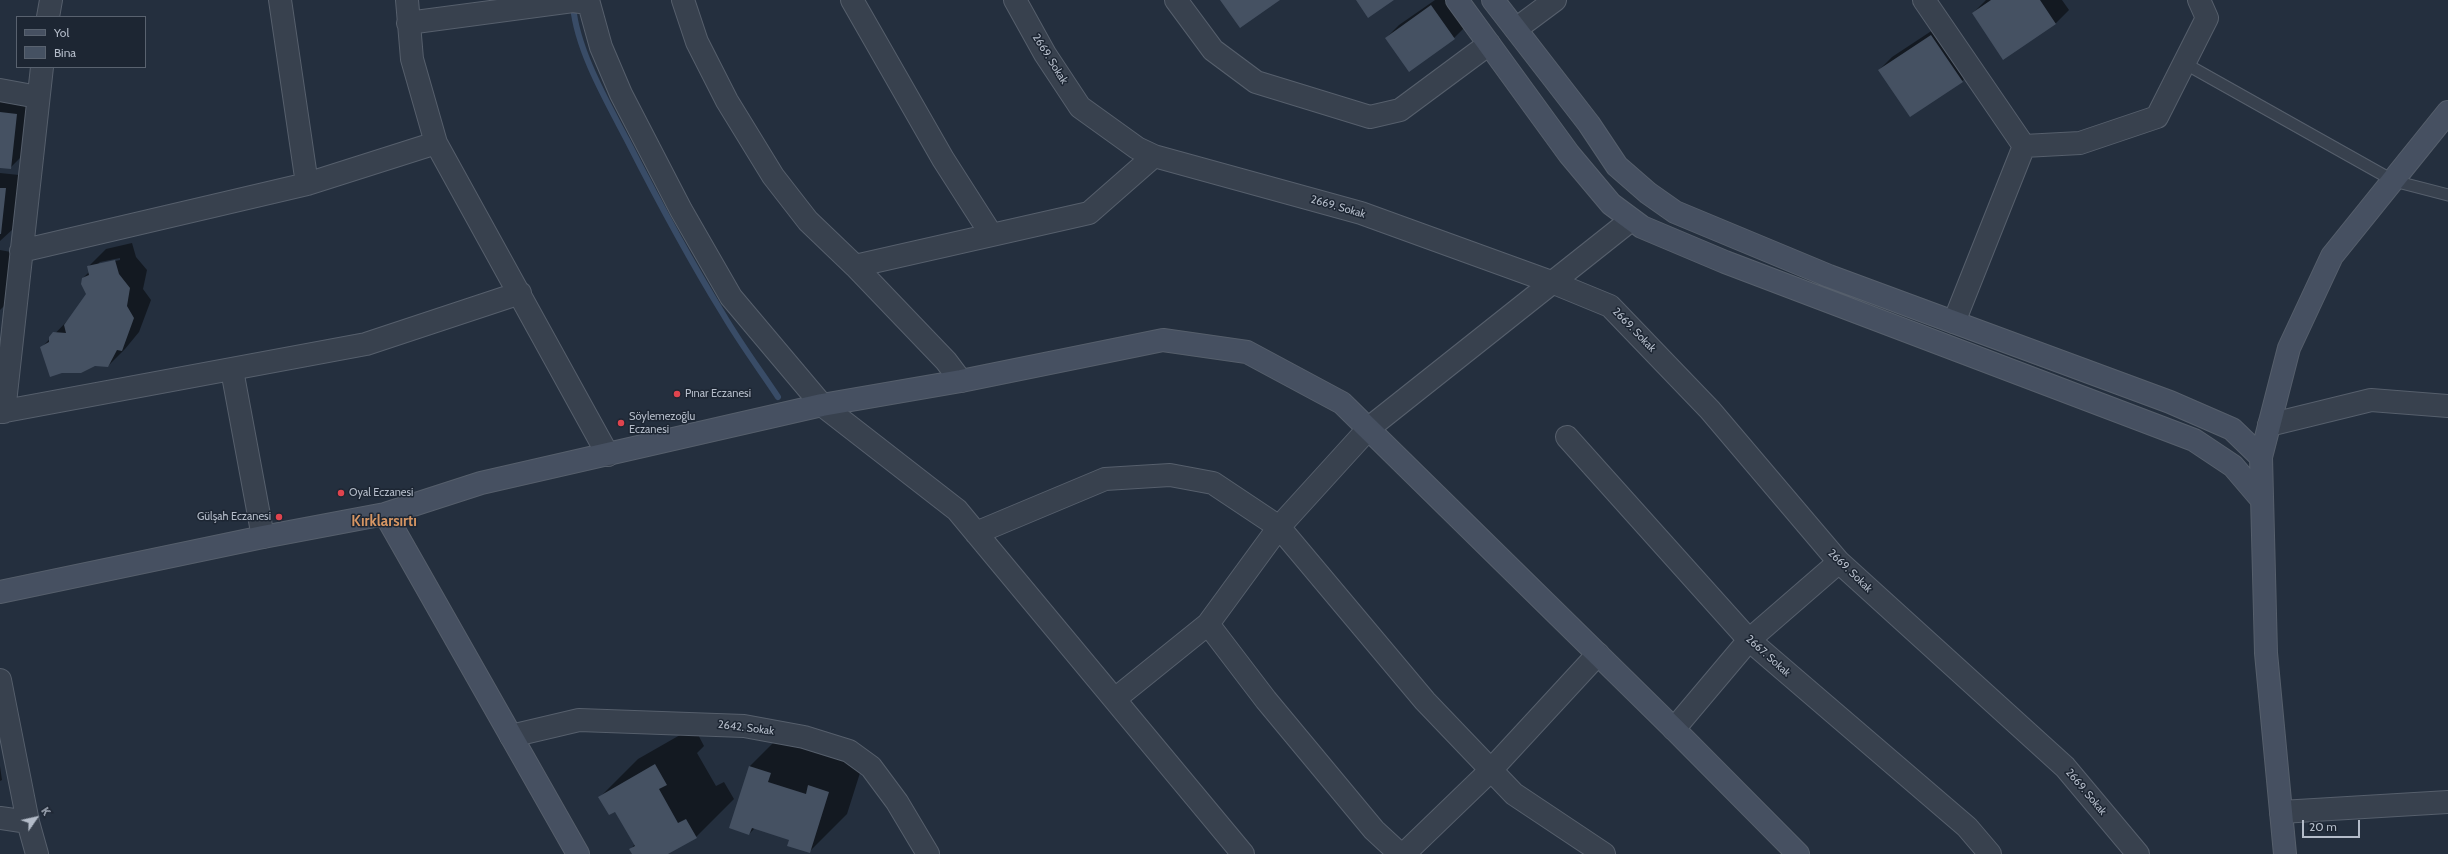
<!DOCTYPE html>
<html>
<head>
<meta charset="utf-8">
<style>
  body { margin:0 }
  #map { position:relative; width:2448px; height:854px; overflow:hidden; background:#242f3e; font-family:Cabin,sans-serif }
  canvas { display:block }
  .legend { position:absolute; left:16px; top:16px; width:130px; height:52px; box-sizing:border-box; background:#1d2633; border:1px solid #59626f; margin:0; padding:5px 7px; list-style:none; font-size:12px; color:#b4bcc9 }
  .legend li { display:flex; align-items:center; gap:8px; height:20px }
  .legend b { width:20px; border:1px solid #59626f }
  .north { position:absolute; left:16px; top:798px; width:40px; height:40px; -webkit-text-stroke:3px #1d2633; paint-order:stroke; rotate:56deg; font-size:11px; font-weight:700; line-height:16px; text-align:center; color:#b4bcc9 }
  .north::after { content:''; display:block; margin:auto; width:14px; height:18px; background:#b4bcc9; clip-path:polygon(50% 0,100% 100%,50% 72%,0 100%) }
  .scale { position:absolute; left:2302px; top:820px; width:58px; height:18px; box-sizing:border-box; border:2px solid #b4bcc9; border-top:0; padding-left:5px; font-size:12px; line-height:14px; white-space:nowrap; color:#b4bcc9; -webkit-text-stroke:3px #1d2633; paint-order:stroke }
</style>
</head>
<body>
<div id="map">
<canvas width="2448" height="854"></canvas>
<ul class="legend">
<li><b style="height:5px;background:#465061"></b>Yol</li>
<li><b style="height:11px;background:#455162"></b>Bina</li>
</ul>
<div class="north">K</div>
<div class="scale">20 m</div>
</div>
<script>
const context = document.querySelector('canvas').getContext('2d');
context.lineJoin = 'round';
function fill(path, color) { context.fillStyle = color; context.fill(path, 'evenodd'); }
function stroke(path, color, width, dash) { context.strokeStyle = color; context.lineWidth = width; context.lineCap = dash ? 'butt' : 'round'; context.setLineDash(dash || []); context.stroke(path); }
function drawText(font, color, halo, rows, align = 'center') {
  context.font = font + ' Cabin,sans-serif'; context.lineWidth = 3; context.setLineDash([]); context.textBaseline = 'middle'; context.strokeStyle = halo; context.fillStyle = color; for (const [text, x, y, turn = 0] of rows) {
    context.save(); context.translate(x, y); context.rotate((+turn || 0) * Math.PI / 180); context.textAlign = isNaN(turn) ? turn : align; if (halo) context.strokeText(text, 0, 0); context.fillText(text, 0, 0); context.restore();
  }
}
const shadow = new Path2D(`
  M1435 0H1449L1467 25 1454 38H1386L1399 25Z
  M1986 0H2062L2069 10 2056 23 2004 58 1973 13Z
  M1945 22 1975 68 1962 81 1879 70 1892 57Z
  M0 98 29 102 23 155 10 168 0 167Z
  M0 173 19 175 13 229 0 241Z
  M132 243 136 257 147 270 143 289 151 300 139 332 125 349 108 366 41 348 72 316 87 294 83 278 89 272 88 267 106 249ZM120 258V260L97 265 100 262Z
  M0 250 11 252 5 305 0 310Z
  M694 727 704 746 697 753 716 786 724 782 734 799 696 837 666 854H633L630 850 635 844 616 810 600 797 638 759Z
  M788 728 866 754 847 814 809 852 790 839 755 828 749 834 750 766Z
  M0 766 2 780 0 781Z`);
const stream = new Path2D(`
  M573 6C577 50 606 100 627 140 657 199 688 257 723 314 740 343 760 370 778 397`);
const building = new Path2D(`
  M1220 0H1280L1240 28Z
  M1356 0H1394L1368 18Z
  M1991 0H2040L2056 24 2003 60 1972 13Z
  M1431 5 1455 39 1409 72 1385 38Z
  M1931 35 1963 82 1910 117 1878 70Z
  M0 112 17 114 11 169 0 168Z
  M0 188H6L1 234H0Z
  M115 260 119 274 130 288 127 306 134 318 122 351 117 350 108 367 95 366 81 373H62L50 377 40 347 49 342V337L53 332 66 333 64 325 86 294 81 284 82 278 89 275 87 266Z
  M655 764 667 785 659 789 678 823 686 819 697 838 668 854H632L629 849 635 846 615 812 609 815 598 797Z
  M749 766 771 773 768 782 806 794 808 785 829 792 810 853 787 846 789 840 752 828 749 835 729 828Z`);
const lane = new Path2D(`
  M2184 63 2394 181 2448 195`);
const street = new Path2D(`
  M280 0 307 184
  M407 0 412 59 436 143 608 455
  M588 0 601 47 621 94 681 210 731 297 822 405 957 510 1243 854
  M683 0 697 42 727 101 773 176 808 221 855 266 946 361 961 381
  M852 0 943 159 991 234
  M1015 0 1045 54 1080 107 1137 148 1154 156 1361 213 1554 283 1610 306 1710 410 1839 562 2065 767 2138 854
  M1176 0 1213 50 1256 82 1370 117 1400 110 1489 44
  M1924 0 2024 146 1954 322
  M48 17 51 0
  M408 23 573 1 588 3
  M1516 29 1555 0
  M0 90 38 97
  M2024 146 2080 143 2157 117 2207 18 2199 0
  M21 251 307 184 436 143
  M855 266 1089 213 1154 156
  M232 370 263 537
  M0 412 366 344 520 293
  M4 412 42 67
  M2269 425 2371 400 2448 406
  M1567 437 1749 640 1967 827 1990 854
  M976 533 1105 479 1170 475 1213 483 1279 527 1425 701 1514 794 1604 854
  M1208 624 1266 700 1374 830 1400 854
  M0 680 28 822 37 854
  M1115 699 1208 624 1279 527 1369 428 1631 220
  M1674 729 1749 640 1839 562
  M511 736 579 720 744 726 804 737 849 751 871 767 897 802 928 854
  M2281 812 2448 802
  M0 818 28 822
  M1404 854 1490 771 1598 654`);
const secondary = new Path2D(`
  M1457 0 1569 154 1611 204 1642 227 1725 262 2194 440 2233 466 2262 500
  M1493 0 1589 124 1617 166 1648 193 1675 212 1829 276 2170 402 2232 429 2261 457
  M385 514 578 854
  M0 592 263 537 385 514 481 483 822 405 961 381 1163 340 1247 352 1342 403 1674 729 1798 854
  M2285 854 2266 653 2261 457 2289 348 2332 256 2448 112`);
const markers = [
  [677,394,4,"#e0444e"],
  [621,423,4,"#e0444e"],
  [341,493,4,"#e0444e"],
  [279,517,4,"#e0444e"]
];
const streetNames = [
  ["2669. Sokak",1050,59,58],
  ["2669. Sokak",1338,207,16],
  ["2669. Sokak",1634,330,46],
  ["2669. Sokak",1850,571,44],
  ["2667. Sokak",1768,656,42],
  ["2642. Sokak",746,728,7],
  ["2669. Sokak",2086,792,50]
];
const poiNames = [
  ["Pınar Eczanesi",685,394],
  ["Söylemezoğlu",629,417],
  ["Eczanesi",629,430],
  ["Oyal Eczanesi",349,493],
  ["Gülşah Eczanesi",271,517,"right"]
];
const districtNames = [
  ["Kırklarsırtı",384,522]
];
fill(shadow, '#0007');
stroke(stream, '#394c67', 6);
fill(building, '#455162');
stroke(lane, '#565f6c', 13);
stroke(street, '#565f6c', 24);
stroke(secondary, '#565f6c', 24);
stroke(lane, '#38414e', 11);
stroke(street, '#38414e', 22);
stroke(secondary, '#465061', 22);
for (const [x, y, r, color] of markers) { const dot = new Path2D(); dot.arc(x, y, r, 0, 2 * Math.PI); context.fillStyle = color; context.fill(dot); stroke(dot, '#1d2633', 1.5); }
drawText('11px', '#b4bcc9', '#1d2633', streetNames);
drawText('11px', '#b4bcc9', '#1d2633', poiNames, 'left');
drawText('bold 15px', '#d59563', '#1d2633', districtNames);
</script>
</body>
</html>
